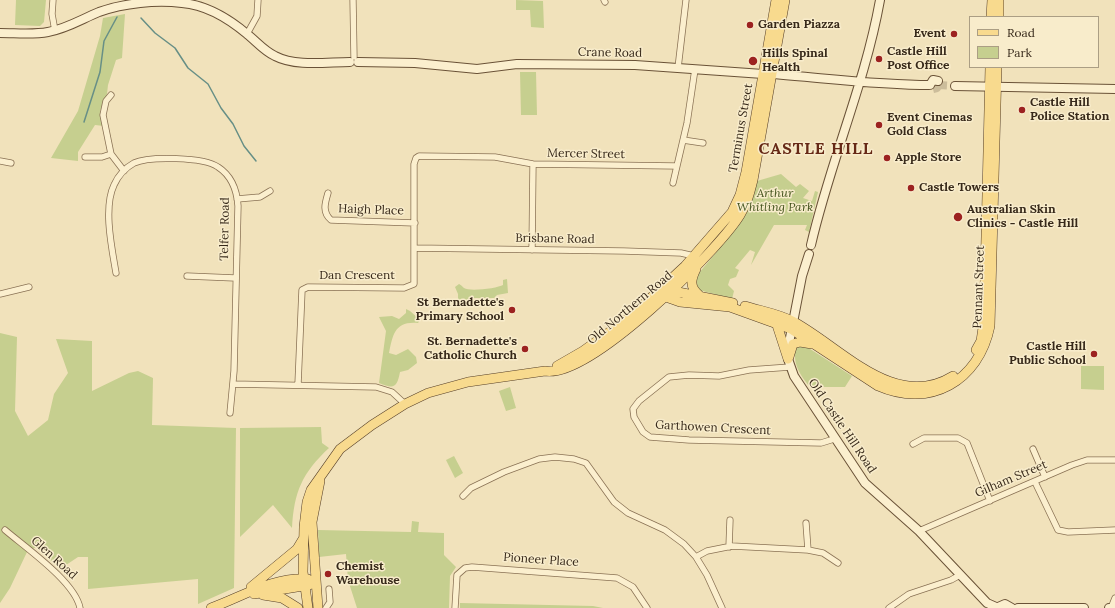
<!DOCTYPE html>
<html>
<head>
<meta charset="utf-8">
<style>
  body { margin:0 }
  #map { position:relative; width:1115px; height:608px; overflow:hidden; background:#f1e2bb; font-family:Lora,serif }
  canvas { display:block }
  .legend { position:absolute; left:969px; top:16px; width:130px; height:52px; box-sizing:border-box; background:#f8eccb; border:1px solid #ab9e84; margin:0; padding:5px 7px; list-style:none; font-size:12px; color:#37291a }
  .legend li { display:flex; align-items:center; gap:8px; height:20px }
  .legend b { width:20px; border:1px solid #ab9e84 }
</style>
</head>
<body>
<div id="map">
<canvas width="1115" height="608"></canvas>
<ul class="legend">
<li><b style="height:5px;background:#f8da8e"></b>Road</li>
<li><b style="height:11px;background:#c6cf8f"></b>Park</li>
</ul>
</div>
<script>
const context = document.querySelector('canvas').getContext('2d');
context.lineJoin = 'round';
function fill(path, color) { context.fillStyle = color; context.fill(path, 'evenodd'); }
function stroke(path, color, width, dash) { context.strokeStyle = color; context.lineWidth = width; context.lineCap = dash ? 'butt' : 'round'; context.setLineDash(dash || []); context.stroke(path); }
function drawText(font, color, halo, rows, align = 'center') {
  context.font = font + ' Lora,serif'; context.lineWidth = 3; context.setLineDash([]); context.textBaseline = 'middle'; context.strokeStyle = halo; context.fillStyle = color; for (const [text, x, y, turn = 0] of rows) {
    context.save(); context.translate(x, y); context.rotate((+turn || 0) * Math.PI / 180); context.textAlign = isNaN(turn) ? turn : align; if (halo) context.strokeText(text, 0, 0); context.fillText(text, 0, 0); context.restore();
  }
}
const green = new Path2D(`
  M16 0H46L44 22 40 26 15 25Z
  M516 0 543 1 544 28 531 27 530 10H516Z
  M125 14 122 58 116 60 108 85 107 94 100 111 104 126 95 125 78 152V161L51 158 78 111 100 36 103 18Z
  M520 72H536L537 115H521Z
  M781 174 796 187 800 184 809 191 803 198 812 201 815 191 818 192 809 232 805 230 807 225H774L751 265 755 252 750 250 735 268 739 270 736 277 730 279 728 285 734 291 732 299 699 290 694 279 718 250 757 181Z
  M507 279 508 293 497 295 494 298H473L469 303H461L458 300V294L455 287 459 284C460 284 464 288 464 288 470 292 498 288 503 285V280Z
  M406 309 410 311 420 320 418 323C395 321 393 334 389 353L396 355 408 349 416 357 417 363 408 370 400 372C397 388 394 389 379 383L386 331 379 317 392 316 399 319 406 313Z
  M0 333 17 337 15 411 28 436 48 420 54 394 68 373 56 339 92 341V391L129 373 138 371 153 378 152 425 236 428 234 588 198 604V579L88 589V557H78L60 569 36 547 27 552 10 588 0 603Z
  M798 346 807 347 852 376 845 387H810C800 375 792 363 796 347Z
  M1081 366H1104V390L1081 389Z
  M510 387 516 408 506 411 499 391Z
  M321 427 322 443 329 448C302 473 294 492 292 528L273 505 240 537V428Z
  M454 456 463 473 455 478 446 460Z
  M412 521 419 522 418 532 444 533V555L456 567 450 576 449 608H357L348 580 346 554 319 557 318 530 411 532Z
  M460 603 593 606 603 608H460Z`);
const stream = new Path2D(`
  M141 18 155 33 175 48 188 68 208 84 221 108 233 124 244 146 256 161
  M84 122 100 72 104 41 117 17`);
const secondaryTunnel = new Path2D(`
  M939 85 955 86
  M933 89 937 88 939 85`);
const street = new Path2D(`
  M53 0 52 14 55 31
  M353 0 354 57
  M604 0 605 2
  M247 34 257 16 258 0
  M678 68 686 0
  M111 95 106 101 103 115 111 154 124 171
  M683 140 703 143
  M85 157H102L111 154
  M0 161 11 163
  M673 183 687 123 695 69
  M328 193C325 203 322 212 331 220L415 223
  M237 199 260 197 270 191
  M414 248 624 251 681 253 694 256
  M532 250 533 164
  M116 273C112 249 103 208 114 185 118 176 125 168 134 163 149 156 204 157 218 167 232 176 237 191 238 206L234 371 230 413
  M187 276 235 278
  M0 294 29 287
  M790 367 749 370 719 376 689 375 669 377 639 401 633 409 634 417 643 432 650 437 689 440 821 443 834 439
  M233 384 376 387 392 392 405 404
  M298 384 302 290 308 287 404 288 414 284V164L416 158 419 156 495 157 533 164 676 166
  M913 444 924 438H958L967 443 990 501
  M1033 449 1045 477
  M1035 482 1058 530 1068 532 1115 530
  M463 496 471 488 504 472 539 459 555 457 574 459 586 463 614 502 628 513 665 530 684 544 696 557 707 575 722 608
  M806 523 808 550
  M5 530C26 548 75 582 80 608
  M919 531 1072 465 1087 460H1115
  M729 547 730 520
  M696 557 707 551 732 546 808 550 823 553 838 563
  M326 608 330 602 329 589
  M455 608 457 575 465 568 472 567 617 578 633 587 647 608
  M889 608 909 594 951 580 960 575
  M1111 608 1115 598`);
const secondary = new Path2D(`
  M0 33C16 33 33 35 48 32 66 29 82 19 99 12 124 3 156 0 182 3 207 5 228 18 247 34 256 41 264 51 275 56 296 67 327 62 350 62
  M358 62 415 63 477 69 517 64 635 65 763 74
  M772 74C825 78 877 85 930 85
  M930 85 933 80 938 81
  M955 86 1115 89
  M811 245C830 162 865 84 880 0
  M809 254 802 276 789 343 788 359 794 376 865 483 919 531 987 603 996 607
  M996 608 1005 604 1012 608
  M1018 608H1084
  M1109 608H1115`);
const primary = new Path2D(`
  M991 17 992 0
  M999 17V0
  M696 269C691 279 689 287 699 295
  M667 284 673 290 678 292 733 303
  M660 291 666 297 680 302 730 307 791 329 878 386C930 409 979 381 990 326L997 67
  M745 306C761 311 780 314 794 322 842 348 895 412 953 376
  M776 322 788 359
  M976 350 981 341 984 321 990 67
  M789 357 793 344 800 342 812 344
  M557 366 583 351 629 318 685 266 732 212 740 195 746 172 776 0
  M251 587 297 549 303 539
  M254 594 309 585
  M263 595 282 598 298 608
  M211 608C244 596 272 577 308 579
  M308 608 303 572 304 527 307 502 311 490 340 449 372 425 405 404 428 393 468 382 545 371C589 379 717 252 740 215 747 204 750 192 753 180L785 0
  M318 608 312 522 320 481`);
const markers = [
  [750,25,4,"#9c2220"],
  [954,34,4,"#9c2220"],
  [879,59,4,"#9c2220"],
  [753,61,5,"#9c2220"],
  [1022,110,4,"#9c2220"],
  [879,125,4,"#9c2220"],
  [887,158,4,"#9c2220"],
  [911,188,4,"#9c2220"],
  [958,217,5,"#9c2220"],
  [512,310,4,"#9c2220"],
  [525,349,4,"#9c2220"],
  [1094,354,4,"#9c2220"],
  [328,574,4,"#9c2220"]
];
const poiNames = [
  ["Garden Piazza",758,25],
  ["Event",946,34,"right"],
  ["Castle Hill",887,52],
  ["Post Office",887,66],
  ["Hills Spinal",762,54],
  ["Health",762,68],
  ["Castle Hill",1030,103],
  ["Police Station",1030,117],
  ["Event Cinemas",887,118],
  ["Gold Class",887,132],
  ["Apple Store",895,158],
  ["Castle Towers",919,188],
  ["Australian Skin",967,210],
  ["Clinics - Castle Hill",967,224],
  ["St Bernadette's",504,303,"right"],
  ["Primary School",504,317,"right"],
  ["St. Bernadette's",517,342,"right"],
  ["Catholic Church",517,356,"right"],
  ["Castle Hill",1086,347,"right"],
  ["Public School",1086,361,"right"],
  ["Chemist",336,567],
  ["Warehouse",336,581]
];
const streetNames = [
  ["Crane Road",610,53,1],
  ["Terminus Street",741,128,-80],
  ["Mercer Street",586,154,1],
  ["Haigh Place",371,210,2],
  ["Telfer Road",225,229,-89],
  ["Brisbane Road",555,239,1],
  ["Dan Crescent",357,276],
  ["Pennant Street",979,287,-88],
  ["Old Northern Road",630,308,-40],
  ["Old Castle Hill Road",842,426,56],
  ["Garthowen Crescent",713,428,3],
  ["Gilham Street",1011,479,-23],
  ["Glen Road",54,558,42],
  ["Pioneer Place",541,560,4]
];
const parkNames = [
  ["Arthur",775,194],
  ["Whitling Park",775,208]
];
const districtNames = [
  ["CASTLE HILL",816,149]
];
fill(green, '#c6cf8f');
stroke(stream, '#678f86', 1.5);
stroke(secondaryTunnel, '#ccbd9b', 8, [8, 4]);
stroke(street, '#897154', 7);
stroke(secondary, '#6a5237', 10);
stroke(primary, '#563f29', 10);
stroke(street, '#fbefce', 5.5);
stroke(secondary, '#fbefce', 8);
stroke(primary, '#f8da8e', 9);
for (const [x, y, r, color] of markers) { const dot = new Path2D(); dot.arc(x, y, r, 0, 2 * Math.PI); context.fillStyle = color; context.fill(dot); stroke(dot, '#f8eccb', 1.5); }
drawText('bold 12px', '#37291a', '#f8eccb', poiNames, 'left');
drawText('12px', '#37291a', '#f8eccb', streetNames);
drawText('italic 12px', '#46551f', '#f8eccb', parkNames);
context.letterSpacing = '1px';
drawText('bold 16px', '#662916', '#f8eccb', districtNames);
context.letterSpacing = '0px';
</script>
</body>
</html>
